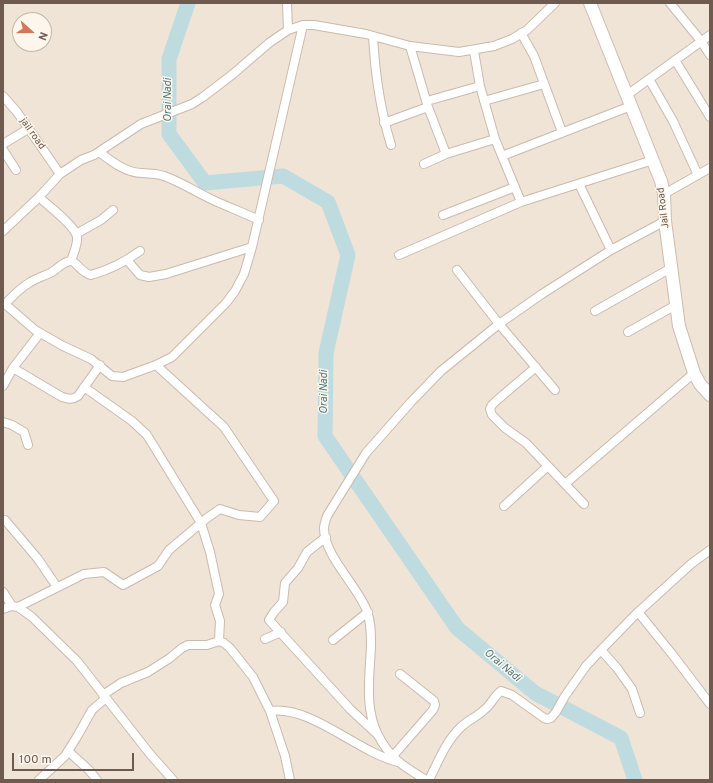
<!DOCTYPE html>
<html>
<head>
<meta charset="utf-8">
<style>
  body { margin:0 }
  #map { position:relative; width:713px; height:783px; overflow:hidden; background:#f9f2e7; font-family:Overpass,sans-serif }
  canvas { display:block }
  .frame { position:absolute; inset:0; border:4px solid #6f5a4f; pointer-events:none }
  .north { position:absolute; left:12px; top:12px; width:40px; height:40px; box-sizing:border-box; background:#fcf6ec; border:1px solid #c4b8ad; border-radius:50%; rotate:111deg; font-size:11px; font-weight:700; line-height:16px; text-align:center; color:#6f5a4f }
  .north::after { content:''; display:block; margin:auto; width:14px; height:18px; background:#d3765c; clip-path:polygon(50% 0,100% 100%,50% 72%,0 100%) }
  .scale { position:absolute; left:12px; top:753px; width:122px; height:18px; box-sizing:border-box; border:2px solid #6f5a4f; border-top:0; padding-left:5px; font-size:12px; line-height:14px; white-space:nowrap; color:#6f5a4f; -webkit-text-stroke:3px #fcf6ec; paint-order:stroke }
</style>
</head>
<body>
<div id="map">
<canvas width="713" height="783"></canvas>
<div class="frame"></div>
<div class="north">N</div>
<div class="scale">100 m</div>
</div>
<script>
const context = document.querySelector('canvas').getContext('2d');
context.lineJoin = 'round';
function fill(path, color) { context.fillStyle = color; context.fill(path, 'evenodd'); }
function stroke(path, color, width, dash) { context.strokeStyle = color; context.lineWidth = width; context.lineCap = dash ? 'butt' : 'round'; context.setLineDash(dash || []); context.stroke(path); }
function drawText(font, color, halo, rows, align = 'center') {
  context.font = font + ' Overpass,sans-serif'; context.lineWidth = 3; context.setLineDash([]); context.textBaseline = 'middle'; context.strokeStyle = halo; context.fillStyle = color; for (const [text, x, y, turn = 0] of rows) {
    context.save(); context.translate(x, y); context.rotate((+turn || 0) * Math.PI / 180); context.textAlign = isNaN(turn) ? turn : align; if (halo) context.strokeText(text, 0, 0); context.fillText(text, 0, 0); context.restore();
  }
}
const residential = new Path2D(`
  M3 3H710V780H3ZM20 20H44V44H20Z`);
const river = new Path2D(`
  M188 3 169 59V134L205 183 283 176 328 202 348 255 326 353 325 436 457 628 535 693 621 738 635 780`);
const street = new Path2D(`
  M287 3 288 30
  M670 3 701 41 710 55
  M521 33 534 56 562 132
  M373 36C375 73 380 109 391 145
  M410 46 428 107 446 154
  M474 51 480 86 495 139 521 202
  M675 60 710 117
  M649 79 673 121 698 175
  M627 95 710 35
  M3 96 17 112 60 174
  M427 101 480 86
  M484 101 544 84
  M384 123 428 107
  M3 144 28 129
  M3 150 16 170
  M99 152C111 161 126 173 142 173 153 174 159 173 169 178 184 184 198 193 213 200 228 207 244 213 259 220
  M502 156 631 106
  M424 164 446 154 495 139
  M579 184 611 250
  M664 194 710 168
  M39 197C47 205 76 226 77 237 78 245 73 254 71 261
  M443 215 515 187
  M3 231 39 197 60 174 81 160 94 155 141 124 192 104 203 97 233 74 269 43 288 30 303 25H314L366 34 410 46 459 52 494 46 512 39 527 30 555 3
  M76 234 101 220 113 210
  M399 255 521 202 653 160
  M127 260 140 275 149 277 166 274 252 247
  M457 270 499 324 555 390
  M3 303 5 304 35 330 63 346 91 359 112 376 123 377 156 365 172 357 226 303 235 291 244 274 252 247 303 25
  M5 304C13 296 20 288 29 283 36 278 45 276 52 272 57 269 64 261 71 261 76 261 81 273 91 275 109 270 125 262 140 251
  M595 311 671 268
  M628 332 676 305
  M536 367 496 401 492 405 490 409 492 415 505 428 526 443 584 504
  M13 368 62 397C69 399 72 400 78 396L100 365
  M3 386 13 368 40 333
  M84 387 132 421 147 435 201 523 210 552 219 594 215 605 220 621 219 641
  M3 422 12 425 24 432 28 445
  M565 484 694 373
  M504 506 548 466
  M5 520 38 559 57 587
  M326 537 307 552 298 568 285 583 283 602 274 612 269 620 350 709 377 734
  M3 592 12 606 18 607 32 617 77 661 150 754 173 780
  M18 607 84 574 104 572 123 585 158 566 169 550 207 518 220 509 239 515 260 517 274 501 224 427 156 365
  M3 609 12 606
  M638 612 672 654 710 704
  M265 639 281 632
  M333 640 368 612
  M601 650 617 668 632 689 640 713
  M103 695 121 683 148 672 170 658 182 648 188 645H207L219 641 224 643 230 648 253 677 270 711 285 756 290 780
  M270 711C311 705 357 752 398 762
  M68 751 89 770 97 780
  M393 756 433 710 435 705 434 701 400 674
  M39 780 65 756 78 735 92 710 106 698
  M426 780C405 767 390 759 378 735 364 708 370 674 371 645 371 633 371 622 367 611 357 585 324 556 324 528 324 524 326 520 327 516L366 453 411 402 441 371 499 324 542 294 611 250 665 221
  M429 780C438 762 446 741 461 727 468 720 477 717 484 710 491 705 494 696 501 691L512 695 544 718 547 719 551 718 556 712 565 696 586 666 601 650 635 615 691 564 710 550`);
const secondary = new Path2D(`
  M590 3 661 181 664 194 665 221 679 326 694 373 700 384 710 395`);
const streetNames = [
  ["jail road",32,134,55],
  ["Jail Road",664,208,-97]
];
const waterNames = [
  ["Orai Nadi",169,100,-90],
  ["Orai Nadi",325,392,-90],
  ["Orai Nadi",502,666,40]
];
fill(residential, '#f0e4d6');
stroke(river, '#bedbe0', 15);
stroke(street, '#c9baae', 10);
stroke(secondary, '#cebcaf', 14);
stroke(street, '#fff', 8);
stroke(secondary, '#fff', 12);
drawText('10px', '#6f5a4f', '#fcf6ec', streetNames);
drawText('italic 11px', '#4c7780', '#fcf6ec', waterNames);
</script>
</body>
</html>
